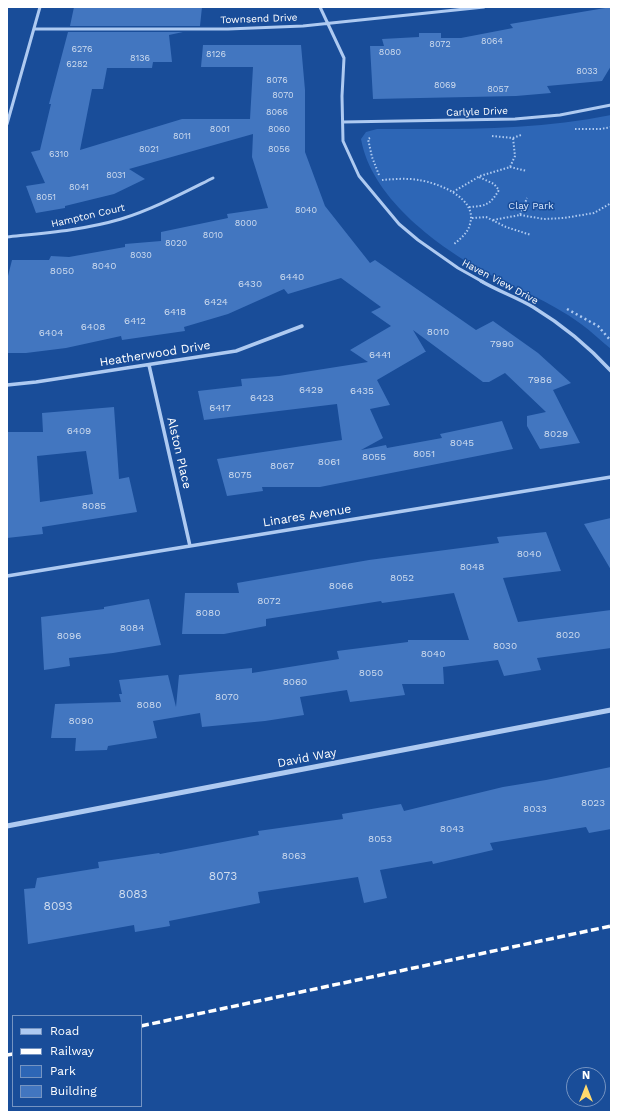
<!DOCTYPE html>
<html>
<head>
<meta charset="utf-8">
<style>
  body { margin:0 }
  #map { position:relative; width:618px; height:1119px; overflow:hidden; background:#194d99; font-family:"Work Sans",sans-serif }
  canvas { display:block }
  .frame { position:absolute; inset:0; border:8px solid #fff; pointer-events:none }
  .legend { position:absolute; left:12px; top:1015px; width:130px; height:92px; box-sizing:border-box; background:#194d99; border:1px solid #7594c2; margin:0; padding:5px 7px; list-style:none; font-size:12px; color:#fff }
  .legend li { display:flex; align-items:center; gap:8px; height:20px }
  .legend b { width:20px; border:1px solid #7594c2 }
  .north { position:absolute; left:566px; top:1067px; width:40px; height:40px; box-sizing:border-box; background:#194d99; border:1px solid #7594c2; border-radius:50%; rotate:0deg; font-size:11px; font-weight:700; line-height:16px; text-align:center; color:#fff }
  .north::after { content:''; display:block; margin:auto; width:14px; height:18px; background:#ffda6e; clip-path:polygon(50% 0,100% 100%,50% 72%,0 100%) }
</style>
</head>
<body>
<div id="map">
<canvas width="618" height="1119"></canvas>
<div class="frame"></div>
<ul class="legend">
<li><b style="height:5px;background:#aecaf1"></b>Road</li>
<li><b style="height:5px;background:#fff"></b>Railway</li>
<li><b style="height:11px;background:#2d66b6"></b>Park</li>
<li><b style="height:11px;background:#4276c0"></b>Building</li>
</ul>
<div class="north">N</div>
</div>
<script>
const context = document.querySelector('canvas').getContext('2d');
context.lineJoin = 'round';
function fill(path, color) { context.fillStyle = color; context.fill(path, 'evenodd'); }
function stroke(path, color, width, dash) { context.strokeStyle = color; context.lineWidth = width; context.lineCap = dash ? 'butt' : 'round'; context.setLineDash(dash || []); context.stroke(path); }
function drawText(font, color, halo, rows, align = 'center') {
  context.font = font + ' "Work Sans",sans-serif'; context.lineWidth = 3; context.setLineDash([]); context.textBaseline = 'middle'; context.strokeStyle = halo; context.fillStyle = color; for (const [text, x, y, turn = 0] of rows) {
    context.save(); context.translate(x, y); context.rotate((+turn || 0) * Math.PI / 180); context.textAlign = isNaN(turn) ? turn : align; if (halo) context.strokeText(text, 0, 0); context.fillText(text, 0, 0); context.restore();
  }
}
const green = new Path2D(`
  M611 115V349C601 341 591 331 581 324 550 301 514 288 481 270 433 243 371 196 361 139L366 132 377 129C455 129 534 131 611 115Z`);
const building = new Path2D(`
  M74 7H202L200 26H70Z
  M611 7V66L602 81 547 86 551 93 516 96 373 99 370 46H384L382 39 419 37V33H441V38H461L513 28 510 24Z
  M68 32H183L169 35 172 62H153L152 68H107L103 89H92L80 150 182 119H250L253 67H201L203 45H301L305 90V152L325 206 370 263 375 260 476 330 493 321 538 353 571 383 553 390 580 443 540 449 527 426V416L546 412 505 373 489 382H483L413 330 426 352H425L377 380 390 405 370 409 383 438 361 450 386 445 387 448 442 438 440 434 502 421 513 449 320 487H262L263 491 227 496 217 459 342 440 337 404 204 420 198 391 242 386 241 379 279 376 368 362 350 350 391 326 371 312 381 307 341 278 288 294 284 289 228 314 184 327 185 331 122 340 121 336 66 348 26 353H7V280L12 260H49L51 256 69 257 125 247V244L161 241V232L228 218 227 214 268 208 252 157 253 134 129 169 145 179 114 194 65 206V208L36 213 26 186 45 183 31 152 40 150 51 104H49Z
  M114 407 119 479 129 477 137 512 42 527 43 534 7 538V432H43L42 413ZM86 451 93 494 40 502 37 456Z
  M611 518V570L584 524Z
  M546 532 561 571 503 578 518 622 611 610V648L537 658 541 670 504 676 498 660 443 667 444 684H402L405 695 350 702 347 690 300 697 304 715 265 721 202 727 200 713 153 721 157 738 108 746 107 750 75 751 76 738H51L55 704 121 702 119 694H122L119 680 168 675 176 707 179 675 252 668V673L339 659 337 651 408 642V640H469L454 593 382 603 381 601 266 619V626L224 634H182L185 593H239L237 583 369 560 499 543 497 537Z
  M149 599 161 645 113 653 69 658 70 666 44 670 41 617 104 609V607Z
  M611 767V829L589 833 586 827 490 843 493 850 433 864 432 861 380 870 387 898 364 903 358 877 258 892 260 903 169 921 170 926 135 932 134 925 28 944 24 889 35 888 37 878 99 868 98 862 159 853 160 854 259 835 258 831 343 819 342 814 401 804 404 811 503 787 546 780Z`);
const pathFar1 = new Path2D(`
  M575 129H601L611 127
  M492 136 513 138 521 135
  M370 138 368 139 372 157 379 175
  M510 167 527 171
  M382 180C394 179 407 178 419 180 438 183 478 198 470 224 468 233 460 239 453 245
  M453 192 480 176 510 167 515 156 513 138
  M469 207C486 206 490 205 499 190L494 184 479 177
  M520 215 544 219 564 218 594 213 611 203
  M472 218 486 217 506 227 531 235
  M493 220 520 215 527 198`);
const path = new Path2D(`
  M567 309 598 326 611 341`);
const minorFar2 = new Path2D(`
  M320 7 344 58 342 96 343 141 359 176 399 224 418 240 458 268 483 282
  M34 29H228L303 26 484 7
  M343 122 515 119 560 115 611 105
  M7 124 40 7
  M7 237C45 233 84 230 121 219 153 209 183 193 213 178`);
const minorFar1 = new Path2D(`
  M481 281C498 291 516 297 533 307 561 324 589 347 611 371
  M149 365 190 546
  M7 385 36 382 236 351 302 326
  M7 576 611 477`);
const minor = new Path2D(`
  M7 826 611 710`);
const rail = new Path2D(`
  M141 1026 611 926
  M7 1055 13 1054`);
const farNumbernames = [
  ["8064",492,41],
  ["8072",440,44],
  ["6276",82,49],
  ["8080",390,52],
  ["8126",216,54],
  ["8136",140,58],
  ["6282",77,64],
  ["8033",587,71],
  ["8076",277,80],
  ["8069",445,85],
  ["8057",498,89],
  ["8070",283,95],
  ["8066",277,112],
  ["8001",220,129],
  ["8060",279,129],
  ["8011",182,136],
  ["8021",149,149],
  ["8056",279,149],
  ["6310",59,154],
  ["8031",116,175],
  ["8041",79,187],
  ["8051",46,197],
  ["8040",306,210],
  ["8000",246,223],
  ["8010",213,235],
  ["8020",176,243],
  ["8030",141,255]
];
const farStreetnames = [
  ["Townsend Drive",259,19,-2],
  ["Carlyle Drive",477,112,-2],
  ["Hampton Court",88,216,-13],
  ["Haven View Drive",500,282,28]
];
const farParknames = [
  ["Clay Park",531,206]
];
const numberNames = [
  ["8040",104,266],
  ["8050",62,271],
  ["6440",292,277],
  ["6430",250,284],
  ["6424",216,302],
  ["6418",175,312],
  ["6412",135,321],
  ["6408",93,327],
  ["8010",438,332],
  ["6404",51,333],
  ["7990",502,344],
  ["6441",380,355],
  ["7986",540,380],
  ["6429",311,390],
  ["6435",362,391],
  ["6423",262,398],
  ["6417",220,408],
  ["6409",79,431],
  ["8029",556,434],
  ["8045",462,443],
  ["8051",424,454],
  ["8055",374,457],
  ["8061",329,462],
  ["8067",282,466],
  ["8075",240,475],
  ["8085",94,506],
  ["8040",529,554],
  ["8048",472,567],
  ["8052",402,578],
  ["8066",341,586],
  ["8072",269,601],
  ["8080",208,613],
  ["8084",132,628],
  ["8020",568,635],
  ["8096",69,636],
  ["8030",505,646],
  ["8040",433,654],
  ["8050",371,673],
  ["8060",295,682],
  ["8070",227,697],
  ["8080",149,705],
  ["8090",81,721],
  ["8023",593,803],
  ["8033",535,809],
  ["8043",452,829],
  ["8053",380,839],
  ["8063",294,856]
];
const streetNames = [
  ["Heatherwood Drive",155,354,-9],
  ["Alston Place",179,453,77],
  ["Linares Avenue",307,516,-9],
  ["David Way",307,758,-11]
];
const nearNumbernames = [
  ["8073",223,876],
  ["8083",133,894],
  ["8093",58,906]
];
fill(green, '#2d66b6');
fill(building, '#4276c0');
stroke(pathFar1, '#aecaf1', 2, [1.5, 2]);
stroke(path, '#aecaf1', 2.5, [2, 3]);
stroke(minorFar2, '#aecaf1', 3);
stroke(minorFar1, '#aecaf1', 3.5);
stroke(minor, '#aecaf1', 5);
stroke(rail, '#fff', 3.5, [8, 3.5]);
drawText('9px', '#d0ddef', null, farNumbernames);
drawText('10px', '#fff', '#194d99', farStreetnames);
drawText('10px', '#d5e5fc', '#194d99', farParknames);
drawText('10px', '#d0ddef', null, numberNames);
drawText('12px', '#fff', '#194d99', streetNames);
drawText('12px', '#d0ddef', null, nearNumbernames);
</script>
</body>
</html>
